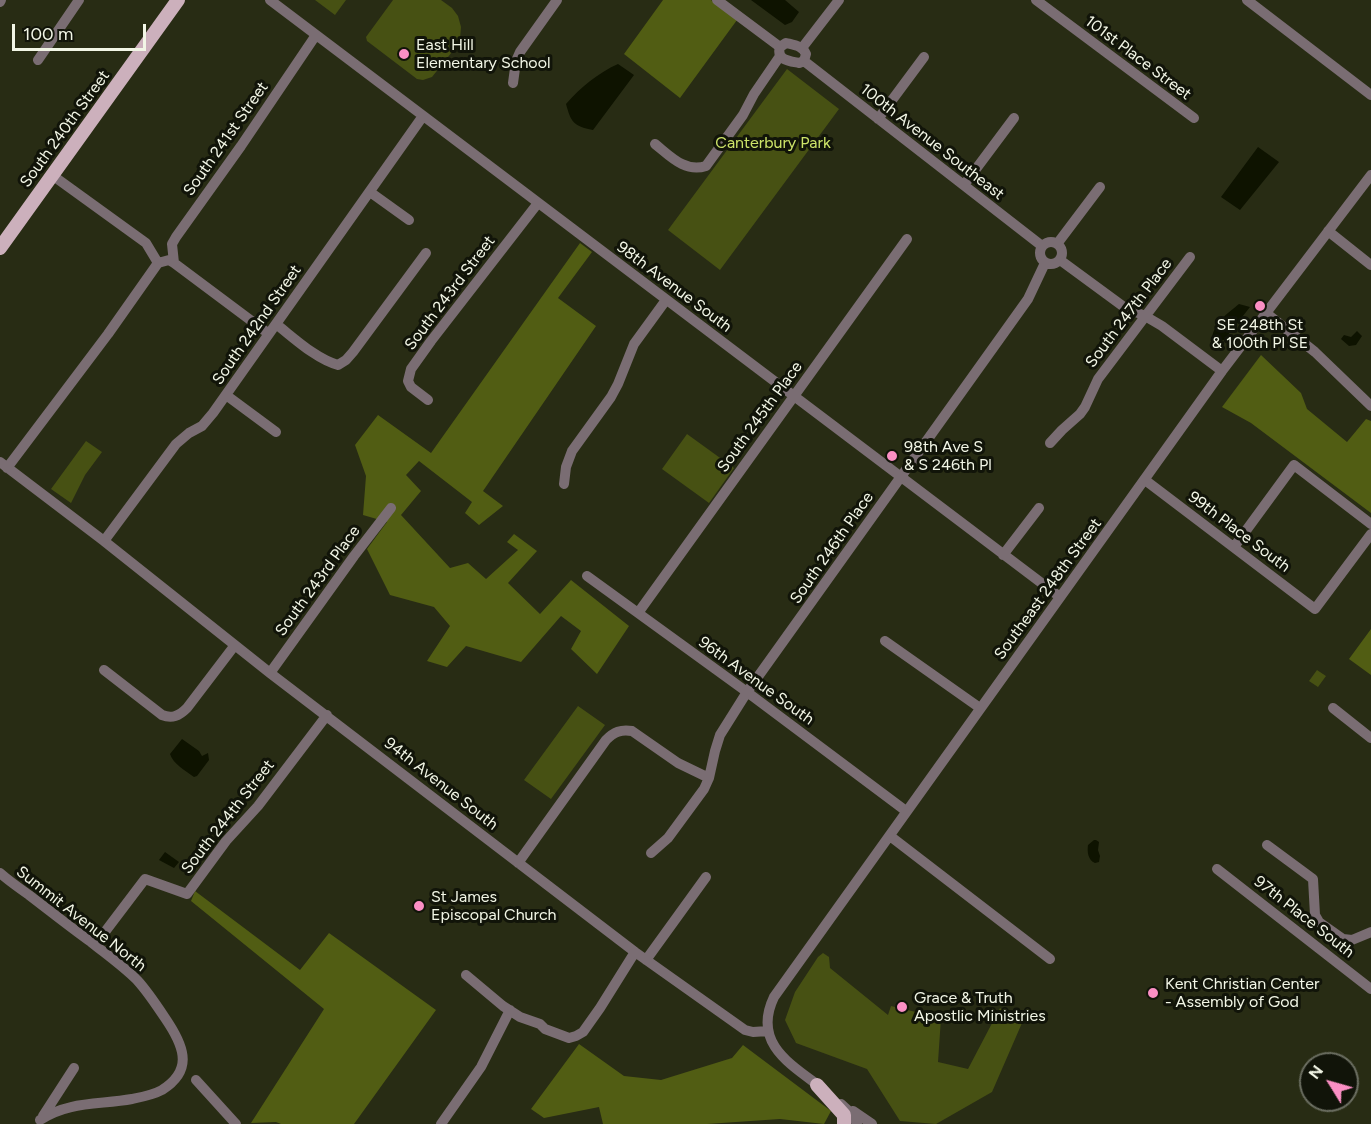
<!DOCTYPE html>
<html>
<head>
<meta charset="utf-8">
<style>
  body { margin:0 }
  #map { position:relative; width:1371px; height:1124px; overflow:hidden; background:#282c14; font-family:Figtree,sans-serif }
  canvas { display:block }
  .north { position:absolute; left:1299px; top:1052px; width:60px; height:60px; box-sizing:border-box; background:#111409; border:2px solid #6b6e61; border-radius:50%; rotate:307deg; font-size:16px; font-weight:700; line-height:24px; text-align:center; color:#f2f6e6 }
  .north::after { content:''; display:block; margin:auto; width:21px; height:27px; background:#fb8fc4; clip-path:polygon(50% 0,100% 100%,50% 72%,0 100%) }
  .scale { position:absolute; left:12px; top:24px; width:134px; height:27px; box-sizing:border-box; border:3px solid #f2f6e6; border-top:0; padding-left:8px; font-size:18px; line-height:21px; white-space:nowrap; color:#f2f6e6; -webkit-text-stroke:4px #111409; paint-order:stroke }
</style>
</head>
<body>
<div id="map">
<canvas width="1371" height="1124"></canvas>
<div class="north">N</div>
<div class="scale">100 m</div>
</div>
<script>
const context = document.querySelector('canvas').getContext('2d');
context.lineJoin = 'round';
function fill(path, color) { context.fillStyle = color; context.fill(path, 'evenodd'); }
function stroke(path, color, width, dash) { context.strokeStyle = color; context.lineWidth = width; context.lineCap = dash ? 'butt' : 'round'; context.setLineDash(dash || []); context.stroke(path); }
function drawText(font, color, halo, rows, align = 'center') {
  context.font = font + ' Figtree,sans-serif'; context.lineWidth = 6; context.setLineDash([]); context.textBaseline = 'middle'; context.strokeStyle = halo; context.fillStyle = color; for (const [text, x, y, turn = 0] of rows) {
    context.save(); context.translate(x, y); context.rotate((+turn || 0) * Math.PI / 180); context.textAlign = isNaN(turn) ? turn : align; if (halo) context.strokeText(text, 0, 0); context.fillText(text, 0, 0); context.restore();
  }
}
const green = new Path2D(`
  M315 0H346L335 15Z
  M393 0H441L452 8 458 16 461 27 460 39 456 47 432 77 423 80 417 79 367 41 366 37Z
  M787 69 839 109 720 270 668 230Z
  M687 434 734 468 709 503 662 469Z
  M86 441 102 452 85 475 71 503 51 489Z
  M1317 670 1326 676 1318 687 1309 681Z
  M578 706 605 725 551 799 524 780Z
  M823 953 829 957 830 968 888 1015 891 1006 941 1018 938 1062 968 1069 1000 1008 1022 1023 992 1092 936 1124 900 1121 867 1069 796 1043 785 1020 795 992 818 957Z`);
const forest = new Path2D(`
  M663 0H711L737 20 680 98 624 54Z
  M580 243 592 252 558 298 596 326 483 491 503 506 479 525 465 513 472 502 419 461 406 475 421 491 401 515 450 568 468 563 486 579 518 550 507 542 514 534 537 551 508 583 540 614 571 580 629 626 597 674 571 649 581 631 561 616 521 662 466 646 447 667 427 661 450 626 434 607 390 595 367 549 387 522 363 515 366 476 355 445 378 415 431 453Z
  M1261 355 1301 393 1307 409 1347 442 1366 419 1371 421V513L1251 423 1222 407Z
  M1371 629V675L1349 659Z
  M195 891 300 970 329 933 436 1010 354 1124H281L276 1122 251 1123 324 1009 191 901Z
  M579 1044 624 1076 661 1080 732 1058 743 1045 831 1111 824 1124 780 1119 707 1124H603L599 1107 544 1118 531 1109Z`);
const water = new Path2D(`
  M751 0H785L799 12 792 22 785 25Z
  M618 64 634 75 593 130C573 126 571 122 566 104 581 87 598 73 618 64Z
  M1258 147 1279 162 1240 210 1221 197Z
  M1239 304 1250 307 1224 340 1217 341 1212 338C1215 321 1227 314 1239 304Z
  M1357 331 1362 336 1356 345 1349 346 1341 339 1344 335 1351 337Z
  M182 739 199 751 202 756 208 753 209 760 197 776 194 777C186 771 173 764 170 754Z
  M1094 840H1096L1099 842 1098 850 1100 856 1099 862 1095 863C1088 860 1087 852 1088 845Z
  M165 852 179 862 174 868 159 860Z`);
const minor = new Path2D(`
  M270 0 1060 597
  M717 0 780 47
  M1036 0 1194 118
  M1247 0 1371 95
  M0 2 1 0
  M786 43C794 45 803 46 806 54L804 61 799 63C789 61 776 60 780 47Z
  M802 48 839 0
  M38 60 79 0
  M804 61 1042 246
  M513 83 516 61 520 52 557 0
  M878 119 924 57
  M655 144C670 156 685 173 706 166L743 115 754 94 780 56
  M52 175 146 243 158 263
  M964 185 1014 118
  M370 192 409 220
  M1328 231 1371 265
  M1040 253a11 11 0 1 1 22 0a11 11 0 1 1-22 0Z
  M1057 244 1100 187
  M1060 260 1124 307 1145 316 1162 326 1222 371
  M174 263 172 244 176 237 241 146 316 35
  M1266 313 1315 352 1371 406
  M276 324C294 338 316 359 338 365L346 360 353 352 426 253
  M226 395 276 432
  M428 400 411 387 408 381 411 369 431 341 538 203
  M1050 443 1062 430 1080 414 1085 407 1098 379 1190 257
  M0 462 104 541 270 673 635 952 745 1030 753 1032 768 1031
  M7 468 108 334 158 263 169 260 174 263 269 334
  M1145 480 1315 609 1371 534
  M564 484 566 467 572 451 611 397 618 384 634 344 666 300
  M104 541 176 444 189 433 202 426 213 413 423 116
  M1234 547 1294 465 1371 524
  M1003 555 1039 508
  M587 576 747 692 906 811
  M638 613 907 239
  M885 641 980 708
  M104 670 162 715C172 719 179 716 187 708L235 645
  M270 673 354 556 391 508
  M1333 708 1371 738
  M890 836 1050 959
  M1267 845 1313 879 1315 915 1319 922 1343 939 1352 940 1371 932
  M651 853 668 838 704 789 709 778 715 751 720 735 747 692 1028 299 1045 263
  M518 863 606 740C614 732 621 729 632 731L678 763 709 778
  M1217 869 1371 989
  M0 873C9 881 19 888 29 895 50 911 70 927 91 942 106 954 123 966 137 980 149 993 159 1009 169 1024 185 1049 192 1071 162 1090 153 1095 142 1097 132 1099 99 1105 69 1101 40 1120
  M95 945 145 879 187 894 226 841 258 806 327 715
  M646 960 706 877
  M466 975 503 1006 520 1017 540 1024 545 1029 569 1038 576 1036 583 1032 600 1008 635 952
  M196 1080 236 1124
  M822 1088C790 1064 752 1043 774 997L1222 371 1371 175
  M841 1104 852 1114 857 1124
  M853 1111 872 1124
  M43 1116 74 1068
  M441 1124 481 1067 510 1010`);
const major = new Path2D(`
  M0 248 178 0
  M817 1085 844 1115V1124`);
const markers = [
  [404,54,6,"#fb8fc4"],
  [1260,306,6,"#fb8fc4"],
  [892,456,6,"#fb8fc4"],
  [419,906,6,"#fb8fc4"],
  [1153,993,6,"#fb8fc4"],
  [902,1007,6,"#fb8fc4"]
];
const poiNames = [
  ["East Hill",416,45],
  ["Elementary School",416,63],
  ["SE 248th St",1260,325,"center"],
  ["& 100th Pl SE",1260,343,"center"],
  ["98th Ave S",904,447],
  ["& S 246th Pl",904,465],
  ["St James",431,897],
  ["Episcopal Church",431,915],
  ["Kent Christian Center",1165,984],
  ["- Assembly of God",1165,1002],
  ["Grace & Truth",914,998],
  ["Apostlic Ministries",914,1016]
];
const streetNames = [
  ["101st Place Street",1138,58,37],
  ["South 240th Street",65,129,-54],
  ["South 241st Street",226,139,-55],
  ["100th Avenue Southeast",932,142,38],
  ["98th Avenue South",674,287,37],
  ["South 243rd Street",450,293,-53],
  ["South 247th Place",1129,313,-53],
  ["South 242nd Street",257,325,-55],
  ["South 245th Place",760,417,-54],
  ["99th Place South",1239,532,37],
  ["South 246th Place",832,548,-55],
  ["South 243rd Place",318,581,-54],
  ["Southeast 248th Street",1048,589,-54],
  ["96th Avenue South",756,681,36],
  ["94th Avenue South",441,784,38],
  ["South 244th Street",228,817,-52],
  ["97th Place South",1304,917,38],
  ["Summit Avenue North",81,919,38]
];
const parkNames = [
  ["Canterbury Park",773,143]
];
fill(green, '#475113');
fill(forest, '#515d13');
fill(water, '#0e1300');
stroke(minor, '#7a6d73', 10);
stroke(major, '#ccb0bc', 14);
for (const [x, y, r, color] of markers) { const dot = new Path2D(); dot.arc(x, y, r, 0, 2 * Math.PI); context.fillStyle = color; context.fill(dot); stroke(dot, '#111409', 2); }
drawText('16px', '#f2f6e6', '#111409', poiNames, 'left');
drawText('16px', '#f2f6e6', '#111409', streetNames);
drawText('16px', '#cde469', '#111409', parkNames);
</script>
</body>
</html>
